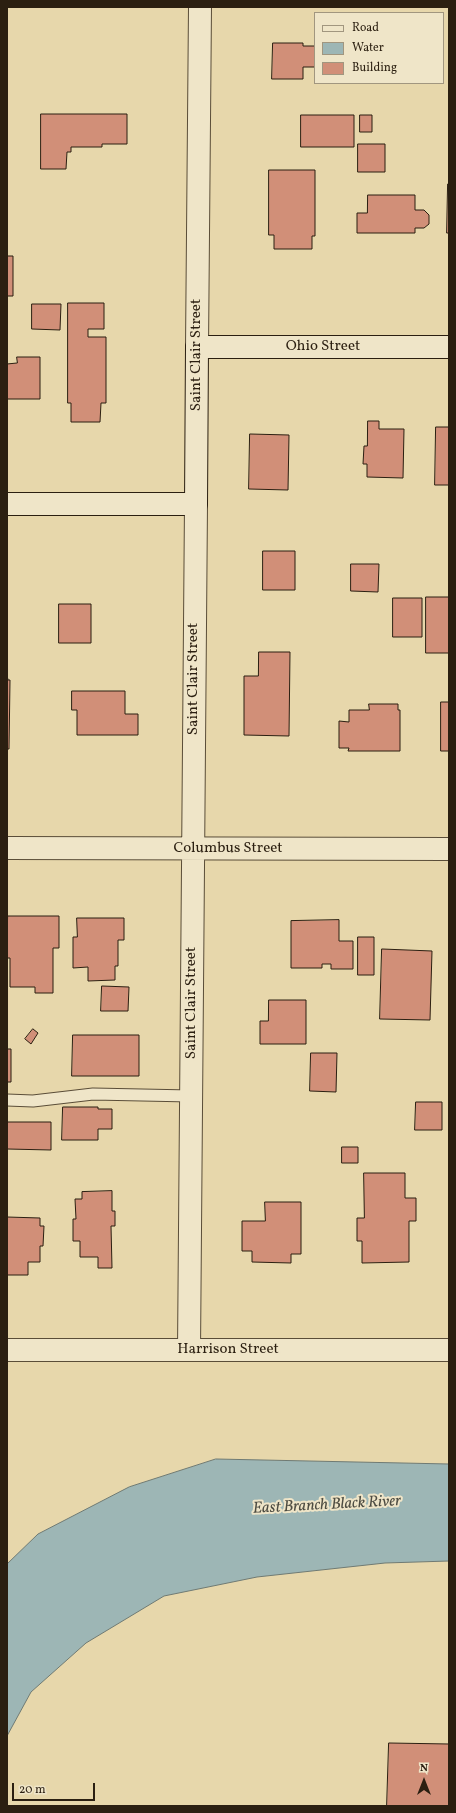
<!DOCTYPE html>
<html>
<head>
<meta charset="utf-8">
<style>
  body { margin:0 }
  #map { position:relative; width:456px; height:1813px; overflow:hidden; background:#e7d7ab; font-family:Vollkorn,serif }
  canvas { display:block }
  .frame { position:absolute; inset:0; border:8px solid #2b1f11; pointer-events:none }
  .legend { position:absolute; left:314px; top:12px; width:130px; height:72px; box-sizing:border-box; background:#efe5c8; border:1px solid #a1967f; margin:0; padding:5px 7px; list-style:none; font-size:12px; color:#2b1f11 }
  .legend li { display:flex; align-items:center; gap:8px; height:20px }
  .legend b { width:20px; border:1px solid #a1967f }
  .north { position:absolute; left:404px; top:1761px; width:40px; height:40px; -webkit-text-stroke:3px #efe5c8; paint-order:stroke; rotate:0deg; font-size:11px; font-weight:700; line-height:16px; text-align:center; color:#2b1f11 }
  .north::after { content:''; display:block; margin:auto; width:14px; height:18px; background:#2b1f11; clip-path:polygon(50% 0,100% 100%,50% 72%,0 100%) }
  .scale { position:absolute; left:12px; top:1783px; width:83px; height:18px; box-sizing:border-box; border:2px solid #2b1f11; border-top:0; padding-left:5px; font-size:12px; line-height:14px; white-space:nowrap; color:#2b1f11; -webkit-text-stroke:3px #efe5c8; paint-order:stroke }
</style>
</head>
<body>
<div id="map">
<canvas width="456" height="1813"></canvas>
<div class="frame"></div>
<ul class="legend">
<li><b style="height:5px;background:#efe5c8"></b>Road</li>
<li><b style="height:11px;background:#9db6b5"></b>Water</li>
<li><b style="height:11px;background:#d18f78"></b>Building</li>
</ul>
<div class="north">N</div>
<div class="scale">20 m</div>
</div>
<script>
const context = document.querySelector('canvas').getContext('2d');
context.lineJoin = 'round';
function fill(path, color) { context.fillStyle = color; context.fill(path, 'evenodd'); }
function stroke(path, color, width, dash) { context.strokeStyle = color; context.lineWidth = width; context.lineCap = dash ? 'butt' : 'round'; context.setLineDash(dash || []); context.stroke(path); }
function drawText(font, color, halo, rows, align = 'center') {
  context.font = font + ' Vollkorn,serif'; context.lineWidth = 4; context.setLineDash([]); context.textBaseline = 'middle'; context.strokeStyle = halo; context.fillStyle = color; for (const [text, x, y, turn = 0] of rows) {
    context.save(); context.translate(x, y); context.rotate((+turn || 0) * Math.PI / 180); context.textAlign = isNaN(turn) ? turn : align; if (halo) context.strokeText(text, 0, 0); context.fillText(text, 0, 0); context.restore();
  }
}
const water = new Path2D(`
  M216 1459 449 1464V1561L385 1563 257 1577 164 1596 86 1643 31 1692 7 1736V1564L38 1534 129 1487Z`);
const building = new Path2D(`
  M273 43H303V46H315V67H303V79H272Z
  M41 114H127V144H102V147H71V152H67L66 169H41Z
  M301 115H354V147H301Z
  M360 115H372V132H360Z
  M358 144H385V172H358Z
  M269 170H315V236H312V249H274V235H269Z
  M448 184H449V233H447Z
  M368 195H415V210H424L429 215V224L424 228H415V233H357V213H367Z
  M7 256H13V296H7Z
  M68 303H104V329H88V337H106V403H101L100 422H71V403H68Z
  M32 304H61L60 330 32 329Z
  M17 357H40V399H7V364L17 363Z
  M368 421H379V429H404L403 478 367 477V464H363L364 446H367Z
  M436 427H449V485H435Z
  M250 434 289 435 288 490 249 489Z
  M263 551H295V590H263Z
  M351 564H379L378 592 351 591Z
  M426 597H449V653H426Z
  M393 598H422V637H393Z
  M59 604H91V643H59Z
  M259 652H290L289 736 244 735V676H258Z
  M7 675 8 680H10L9 749H7Z
  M72 691H125V714H138V735H77V710H72Z
  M441 702H449V751H441Z
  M369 704H398V710H400V751H348L349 748H339V721L349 722V710H369Z
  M8 916H59V948H53V993H35V987H10V958H7Z
  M77 918H124V940H118V966H115V980L88 981V967L73 968V937H77Z
  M339 920V941H353V969H331V964H322V968H291V921Z
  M358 937H374V975H358Z
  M382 949 432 951 430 1020 380 1019Z
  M102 986 129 987 128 1011H101Z
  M269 1000H306V1044H260V1021H268Z
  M33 1029 38 1033 31 1044 25 1039Z
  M73 1035H139V1076H72Z
  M7 1049H11V1082H7Z
  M311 1053H337L336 1092 310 1091Z
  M416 1102H442V1130H415Z
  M63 1107H98V1109H112V1129H98V1140H62Z
  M7 1122H51V1150L7 1149Z
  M342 1147H358V1163H342Z
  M364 1173H405V1198H416V1221H409V1262L362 1263V1241H357V1218H364Z
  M112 1191V1211H115V1226H111L112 1268H98V1257H80V1241H73V1219H76L75 1199H82V1192Z
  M265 1202H301V1254H291V1263L252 1262V1251H242V1221H265Z
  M7 1217 40 1218V1226H44L43 1246H40V1262H28V1275H7Z
  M389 1743 449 1744V1806H387Z`);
const lane = new Path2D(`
  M7 1100 33 1101 93 1094 191 1096`);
const street = new Path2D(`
  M197 347 200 7
  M7 848 449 849
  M7 1350H449
  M189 1350 196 504`);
const secondary = new Path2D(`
  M7 504H196L197 347H449`);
const streetNames = [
  ["Ohio Street",323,347],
  ["Saint Clair Street",197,355,-90],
  ["Saint Clair Street",194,679,-90],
  ["Columbus Street",228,849],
  ["Saint Clair Street",192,1003,-90],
  ["Harrison Street",228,1350]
];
const waterNames = [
  ["East Branch Black River",327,1506,-3]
];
fill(water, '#9db6b5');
stroke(water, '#6f7a73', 1);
fill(building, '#d18f78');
stroke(building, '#2b1f11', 1);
stroke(lane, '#5a4d38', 13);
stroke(street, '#5a4d38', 24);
stroke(secondary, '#2b1f11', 24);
stroke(lane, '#efe5c8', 11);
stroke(street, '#efe5c8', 22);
stroke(secondary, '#efe5c8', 22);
drawText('15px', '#2b1f11', '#efe5c8', streetNames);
drawText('italic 16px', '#4d4c42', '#efe5c8', waterNames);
</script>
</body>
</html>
